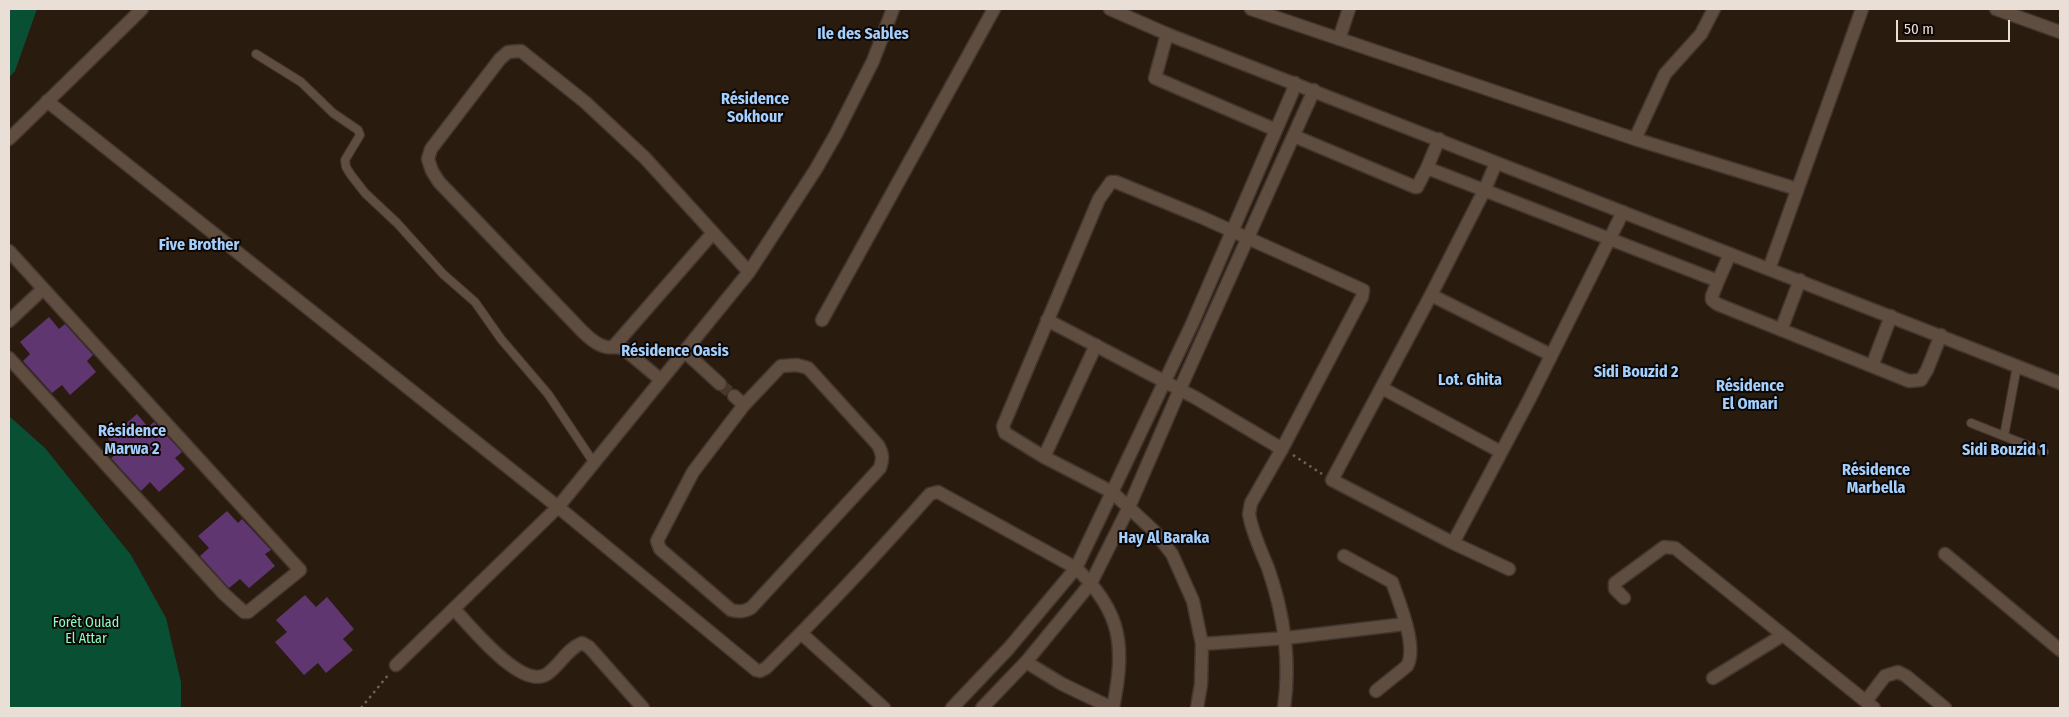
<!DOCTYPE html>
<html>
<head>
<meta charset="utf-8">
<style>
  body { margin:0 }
  #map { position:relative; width:2069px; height:717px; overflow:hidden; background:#2a1b0f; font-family:"Fira Sans Condensed",sans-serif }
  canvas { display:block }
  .frame { position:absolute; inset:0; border:10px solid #eadfd7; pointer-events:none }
  .scale { position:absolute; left:1896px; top:20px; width:114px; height:22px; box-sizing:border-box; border:2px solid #eadfd7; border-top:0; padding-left:6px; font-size:15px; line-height:18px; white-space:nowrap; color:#eadfd7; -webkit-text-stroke:4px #0e0704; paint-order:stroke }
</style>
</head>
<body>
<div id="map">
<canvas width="2069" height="717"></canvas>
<div class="frame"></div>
<div class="scale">50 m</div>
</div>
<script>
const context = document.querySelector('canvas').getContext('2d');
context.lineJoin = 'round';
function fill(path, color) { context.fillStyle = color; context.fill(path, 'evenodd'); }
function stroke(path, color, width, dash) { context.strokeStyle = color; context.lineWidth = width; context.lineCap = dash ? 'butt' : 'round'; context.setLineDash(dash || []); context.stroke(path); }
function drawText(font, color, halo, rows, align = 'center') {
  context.font = font + ' "Fira Sans Condensed",sans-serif'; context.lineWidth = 4; context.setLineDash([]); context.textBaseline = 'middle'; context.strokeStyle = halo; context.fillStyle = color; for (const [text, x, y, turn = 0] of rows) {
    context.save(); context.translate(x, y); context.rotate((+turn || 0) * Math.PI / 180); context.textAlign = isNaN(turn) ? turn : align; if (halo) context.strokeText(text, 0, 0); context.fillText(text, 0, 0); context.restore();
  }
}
const green = new Path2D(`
  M9 9H37L15 71 9 77Z
  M9 416 45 448 131 555 166 618 181 682V708H9Z`);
const building = new Path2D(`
  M49 317 59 329 65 324 93 355 87 361 96 372 70 395 62 385 52 393 23 361 30 354 20 342Z
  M137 414 148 427 154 422 182 452 175 458 185 469 159 492 150 482 141 491 111 458 119 452 108 439Z
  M227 511 238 523 242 519 271 550 265 554 275 566 249 588 240 579 229 588 200 556 209 548 198 536Z
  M305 595 316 607 327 597 354 629 343 639 353 650 326 673 318 663 304 675 275 642 287 632 276 620Z`);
const minorTunnel = new Path2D(`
  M720 384 734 396`);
const path = new Path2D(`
  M1293 455 1322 474
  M361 708 389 674`);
const service = new Path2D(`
  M256 54 301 82 333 113 358 130 360 135 345 160 346 167 351 175 365 193 397 223 443 274 475 302 501 339 548 394 594 463
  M1971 423 2044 452
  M2004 436 2017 366`);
const minor = new Path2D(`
  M1251 9 1635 139 1797 189
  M1996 9 2060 32
  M1167 34 1155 78 1276 130
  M1339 39 1349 9
  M47 101 558 507 756 670 760 671 766 668C823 612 877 554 930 494L938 492 1076 568C1123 613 1125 647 1113 708
  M1294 136 1415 187H1417L1427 168 1718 281 1712 296V300L1717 304 1909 381 1921 380 1927 370 1941 335
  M9 139 142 9
  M1635 139 1665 74 1701 34 1714 9
  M1496 163 1485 189 1431 295 1332 480 1453 543 1509 569
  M1427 168 1439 139
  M9 251 300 570 248 612H244L224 594 9 358
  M1769 269 1862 9
  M1718 281 1730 254
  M1431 295 1551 355
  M822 320 994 9
  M1047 320 1196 398 1282 449 1362 297 1363 290 1201 217 1116 182H1111L1099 199 1003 426 1005 433 1044 457 1112 492 1154 531 1172 554 1193 601 1202 644 1201 684 1197 708
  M9 321 43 289
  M1781 330 1800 280
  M614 346 712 234
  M684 351 720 384
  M1872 366 1891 316
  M661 380 624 349C617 346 614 348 607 347 598 346 589 338 582 331L439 182 432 171 428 159 431 149 500 59 508 52 521 51 585 102 645 158 749 272
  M1382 388 1501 452
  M734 396 744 405 693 472 657 541 660 549 731 610C739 612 744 612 751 608L880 468C883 459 883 454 878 445L808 368 797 365 781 366 744 405
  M1282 449 1251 503 1249 514C1252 532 1261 551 1268 568 1284 614 1291 660 1284 708
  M1044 457 1096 345
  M1453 543 1529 400 1623 212
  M1945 554 2060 650
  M1344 556 1392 582C1399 602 1418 647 1407 666L1376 691
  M1624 598 1615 589V583L1664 547 1675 548 1874 708
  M454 609C470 626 522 691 547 674 560 665 567 649 582 643L589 647 643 708
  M802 634 884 708
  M1202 644 1286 638 1405 624
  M1026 662 1062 684 1112 708
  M396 665 558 507 749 272 816 169 836 134 873 61 893 9
  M1713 678 1783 635
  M1866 701 1885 676 1898 672 1906 676 1945 708
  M952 708 1009 648 1076 568 1192 324 1292 93 1295 83
  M982 708 1026 662 1091 583 1129 507 1180 389 1314 90`);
const tertiary = new Path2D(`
  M1110 9 1167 34 2060 383`);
const parkNames = [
  ["Forêt Oulad",86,623],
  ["El Attar",86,639]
];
const quarterNames = [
  ["Ile des Sables",863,35],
  ["Résidence",755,100],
  ["Sokhour",755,118],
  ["Five Brother",199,246],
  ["Résidence Oasis",675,352],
  ["Sidi Bouzid 2",1636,373],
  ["Lot. Ghita",1470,381],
  ["Résidence",1750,387],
  ["El Omari",1750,405],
  ["Résidence",132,432],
  ["Marwa 2",132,450],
  ["Sidi Bouzid 1",2004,451],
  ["Résidence",1876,471],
  ["Marbella",1876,489],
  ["Hay Al Baraka",1164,539]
];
fill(green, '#084f34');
fill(building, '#5f3670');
stroke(minorTunnel, '#47382d', 12, [12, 6]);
stroke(service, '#42362f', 10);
stroke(minor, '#42362f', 15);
stroke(tertiary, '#42362f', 15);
stroke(path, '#6f6257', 2.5, [2.5, 4]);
stroke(service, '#5f4d40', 8);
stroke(minor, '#5f4d40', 12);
stroke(tertiary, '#5f4d40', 12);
drawText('14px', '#87fcc3', '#0e0704', parkNames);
drawText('bold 16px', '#a3d0fe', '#0e0704', quarterNames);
</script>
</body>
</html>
